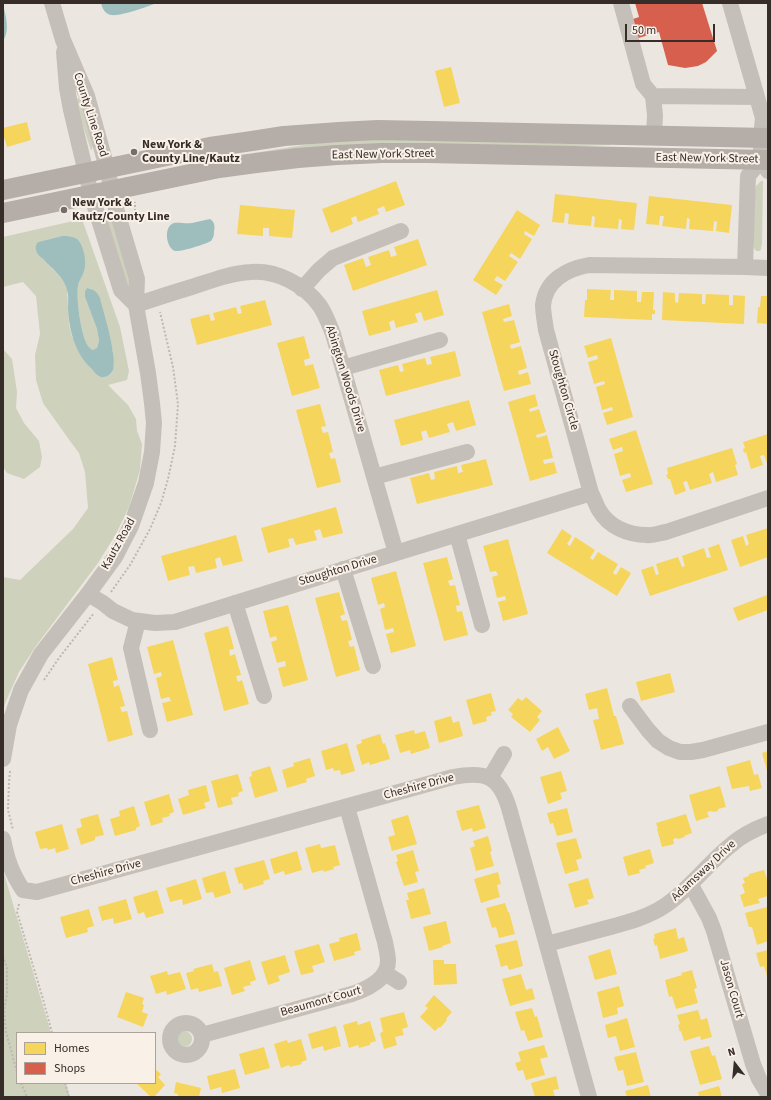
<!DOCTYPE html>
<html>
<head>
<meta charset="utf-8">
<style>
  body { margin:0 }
  #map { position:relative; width:771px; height:1100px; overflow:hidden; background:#ece6e1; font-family:"Source Sans 3",sans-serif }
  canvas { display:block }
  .frame { position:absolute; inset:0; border:4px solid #362c28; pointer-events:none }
  .legend { position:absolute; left:16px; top:1032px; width:140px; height:52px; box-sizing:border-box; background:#f9f1e8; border:1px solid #aba29b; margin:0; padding:5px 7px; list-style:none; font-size:12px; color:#362c28 }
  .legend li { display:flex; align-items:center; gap:8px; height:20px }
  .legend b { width:20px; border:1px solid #aba29b }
  .north { position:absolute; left:715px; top:1044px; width:40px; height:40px; -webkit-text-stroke:3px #f9f1e8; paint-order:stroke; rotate:344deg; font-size:11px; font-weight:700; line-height:16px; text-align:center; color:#362c28 }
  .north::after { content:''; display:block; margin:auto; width:14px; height:18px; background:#362c28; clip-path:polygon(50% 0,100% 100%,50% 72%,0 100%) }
  .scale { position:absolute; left:625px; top:24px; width:90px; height:18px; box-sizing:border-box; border:2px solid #362c28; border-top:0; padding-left:5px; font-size:12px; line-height:14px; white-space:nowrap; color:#362c28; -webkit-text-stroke:3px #f9f1e8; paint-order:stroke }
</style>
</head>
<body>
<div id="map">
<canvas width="771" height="1100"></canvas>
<div class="frame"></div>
<ul class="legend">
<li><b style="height:11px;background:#f6d55c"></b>Homes</li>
<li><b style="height:11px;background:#d6604d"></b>Shops</li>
</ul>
<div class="north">N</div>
<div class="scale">50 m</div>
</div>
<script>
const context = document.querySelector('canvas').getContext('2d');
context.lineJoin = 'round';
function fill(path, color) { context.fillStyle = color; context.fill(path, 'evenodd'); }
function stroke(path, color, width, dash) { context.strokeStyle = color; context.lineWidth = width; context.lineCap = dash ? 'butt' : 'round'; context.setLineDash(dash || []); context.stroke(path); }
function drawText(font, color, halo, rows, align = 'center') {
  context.font = font + ' "Source Sans 3",sans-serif'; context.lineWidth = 4; context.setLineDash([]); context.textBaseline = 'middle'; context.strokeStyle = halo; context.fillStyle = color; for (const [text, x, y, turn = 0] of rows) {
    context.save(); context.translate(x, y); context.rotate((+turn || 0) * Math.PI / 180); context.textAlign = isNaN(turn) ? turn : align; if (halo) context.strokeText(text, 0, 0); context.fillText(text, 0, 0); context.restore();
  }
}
const green = new Path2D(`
  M79 98 94 144 91 151 76 103 77 99Z
  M394 138 611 142 610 145 522 148 253 153 336 140Z
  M761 181H763V183L762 243 761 249 760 251H756L754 248 753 243 755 191 756 186Z
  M107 213H109L131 284 128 287 104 217Z
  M82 219 120 327 129 371 127 380 108 385 128 405 136 419 137 431 142 444 140 470 129 507 116 534 98 563 36 646 19 672 6 701 3 711V577L20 580 73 529 88 508 85 472 79 453 70 441 43 403 36 380 35 355 40 334 36 296 23 282 3 287V237ZM62 236 84 271C82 276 79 280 78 286 76 298 81 336 88 346 90 348 91 349 93 350L97 349 99 341 97 329 85 297V291L87 288 92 289 113 351V371L110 375 104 377 72 337 69 324 67 288 65 282 38 254V242Z
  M3 349 12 359 17 392 16 408 24 423 39 441 42 457 40 467 24 479 7 473 3 467Z
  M3 870 51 1033H17V1083H66L70 1097H3Z
  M176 1039a8 8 0 1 1 16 0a8 8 0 1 1-16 0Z`);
const water = new Path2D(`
  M101 3H157C148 6 116 19 108 14 104 12 102 7 101 3Z
  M3 5C6 16 10 31 3 41Z
  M210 219C215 222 215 227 214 232 214 236 213 238 211 241 206 244 181 252 175 251 166 248 163 226 174 223 179 222 186 224 192 223 198 222 204 220 210 219Z
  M62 236C67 236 72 236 77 239 84 245 87 263 84 271 83 276 79 280 78 286 76 298 81 336 88 346 90 348 91 349 93 350L97 348 99 341 97 329 85 297V291L87 288C94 289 97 292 100 298 104 315 117 354 113 370 112 373 108 377 104 377 99 378 95 373 92 369 75 354 69 330 68 308 68 302 69 296 67 290 65 278 51 268 43 259 40 257 37 254 36 250 35 247 36 244 38 242Z`);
const homes = new Path2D(`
  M451 67 460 103 444 107 435 71Z
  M27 122 31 140 7 147 3 134V128Z
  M396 181 405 205 386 212 384 206 377 209 379 214 358 222 356 216 351 218 353 224 331 233 322 209Z
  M555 194 637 203 634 230 621 229 622 220 619 219 618 229 594 227 595 217 592 216 591 226 568 224 569 214 565 213 564 223 552 222Z
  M649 196 732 205 729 233 716 231 717 222 714 221 713 231 689 229 690 219 687 218 686 229 662 226 664 216H660L659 225 646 224Z
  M240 205 295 210 292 238 269 236V228H263V236L237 234Z
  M517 210 540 225 534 236 525 231 524 234 532 239 520 259 511 253 509 256 518 262 505 281 497 276 494 280 503 285 496 295 473 280Z
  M418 239 427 265 353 291 344 265 363 258 366 267 371 265 368 257 389 250 391 257 397 255 394 247Z
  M587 289 611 290 610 300H614V290L637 291V302H641L642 292H654L653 310H655V314H652V320L584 317 585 300H587Z
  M437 290 444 315 424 321 421 312 415 314 418 322 396 328 394 320 389 322 391 330 369 336 362 311Z
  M663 292 675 293V302L678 303 679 293 702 294V304H705L706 294 729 295V305H733V295L745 296 744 324 662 320Z
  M761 296H768V324L757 323 758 307H760Z
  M265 300 272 325 197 345 190 319 209 314 211 321 215 320 213 313 236 307 238 314 242 313 240 306Z
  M509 304 512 316 503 319 504 322 514 320 520 342 510 345 511 349 521 346 527 368 518 371 519 375 528 372 531 384 504 391 482 312Z
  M304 336 310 358 304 360 305 366 313 364 320 388 292 396 277 343Z
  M611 338 633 417 607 425 603 413 613 410 612 407 602 410 596 387 605 384 604 381 594 384 588 362 598 359 597 355 588 358 584 346Z
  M455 351 461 376 386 396 379 370 398 365 400 372 404 371 402 364 425 358 427 365 432 364 430 357Z
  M535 394 538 406 529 409 530 412 539 409 546 432 536 435 537 438 547 435 553 458 543 460 544 464 554 462 557 473 530 481 508 402Z
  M469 400 476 425 456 431 453 422 447 424 450 432 429 438 426 430 421 432 423 440 401 446 394 420Z
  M320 404 326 426 321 427 323 433 328 432 333 452 329 453 331 459 335 458 341 482 317 488 296 410Z
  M636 430 653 484 626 492 622 480 631 477 630 473 620 476 614 454 623 451 622 447 613 450 609 439Z
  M768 434V466L764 455 760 456 763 465 751 469 746 452 744 453 743 449 745 448 743 442Z
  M732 448 737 464 735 465 738 475 716 482 713 472 709 474 712 483 690 490 687 481 683 482 686 491 675 495 670 479H668L666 475 668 474 667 468Z
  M486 459 493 485 417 504 410 478 429 473 431 480 435 479 434 472 457 466 458 473 463 472 461 465Z
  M336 507 343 533 323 538 320 529 314 531 317 540 296 545 293 538 288 539 290 547 268 553 261 528Z
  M768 528V557L740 567 731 540 743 536 746 546 749 544 746 535Z
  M562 529 572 536 567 544 570 546 575 537 595 550 590 558 593 560 598 552 618 564 613 573 616 575 621 567 631 573 617 596 547 553Z
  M236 535 243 561 223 566 220 557 215 559 217 568 196 573 194 566 188 567 190 575 168 581 161 556Z
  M508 539 528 614 503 621 498 602 506 600 505 596 497 598 492 577 498 575 496 571 490 572 483 546Z
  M719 544 728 570 650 596 641 570 653 566 656 575 659 574 656 564 678 557 682 567 685 566 682 556 704 548 707 558 711 557 708 548Z
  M447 557 453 579 448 581 450 586 455 585 460 605 456 606 457 612 462 611 468 635 444 641 423 563Z
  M396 571 416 646 391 653 386 634 394 632 393 628 385 630 380 609 385 607 384 603 378 605 371 578Z
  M339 592 345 614 340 616 342 621 347 620 352 640 348 641 350 647 354 646 360 670 336 677 315 598Z
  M767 595 768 610 738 621 733 608Z
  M288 605 308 680 283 687 278 668 286 666 285 661 277 663 271 642 277 640 276 636 270 638 263 611Z
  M228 626 234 649 229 650 230 656 235 654 241 675 236 676 238 682 242 680 249 704 224 711 204 633Z
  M173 640 193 715 167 722 162 703 171 701 169 697 161 699 156 678 162 676 161 672 154 674 147 647Z
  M112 657 118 680 113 681 114 687 119 685 125 706 120 707 122 712 127 711 133 735 108 742 88 664Z
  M670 673 675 692 641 701 636 682Z
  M607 688 614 716H616L624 744 601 750 593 720 599 719 597 708 589 710 585 694Z
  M491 693 496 711 491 712 492 715 486 717 487 721 473 725 466 700Z
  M526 697 542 711 537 717 540 720 530 732 511 717 513 714 508 710 518 698 522 701Z
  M451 716 453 723 459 721 463 736 439 743 434 721Z
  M558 727 570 751 554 759 548 747 542 751 536 739Z
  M414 730 415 734 425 731 430 748 411 754 410 750 400 753 395 735Z
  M380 734 383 744 385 743 390 759 370 765 369 762 362 765 356 745 362 743 361 740Z
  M347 743 355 771 341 775 340 770 334 771 333 768 326 770 321 751Z
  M768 751V774L762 753Z
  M310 758 315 776 306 779 307 782 287 788 282 770 294 766 293 763Z
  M750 760 754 775 758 774 762 788 750 791 749 786 732 789 726 767Z
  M270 766 278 791 255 798 249 777 252 776 251 772Z
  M561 771 567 791 560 793 562 799 548 804 540 777Z
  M238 774 243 791 238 793 239 796 231 798 233 804 218 808 211 781Z
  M206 785 210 801 204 803 206 808 183 815 178 799 189 795 188 790Z
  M720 786 726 807 718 809V811L713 812 712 811 707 812 709 817 696 821 689 795Z
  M169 794 174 812 169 814 170 816 162 818 163 822 151 826 144 802Z
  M479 805 486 828 473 832 472 828 462 831 456 811Z
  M134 806 140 826 136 828V830L115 836 110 819 120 816 119 811Z
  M567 808 573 832 557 836 553 823 550 824 547 813Z
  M98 814 104 835 95 837V840L81 845 76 829 82 827 80 819Z
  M686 814 692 833 684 836 685 837 678 839 677 838 673 839 674 844 662 847 657 829H658L656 823Z
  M408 815 417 844 392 851 388 837 395 835 391 820Z
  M62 824 69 849 56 853 55 848 48 850 47 848 40 849 35 832Z
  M488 836 492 851 490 852 494 866 476 871 470 848 475 846 473 841Z
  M576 838 582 858 576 860 579 870 565 874 556 843Z
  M320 844 321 848 335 845 340 865 333 867 334 869 324 872 323 870 312 873 305 848Z
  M650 849 654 863 645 866 646 868 639 870 640 873 628 876 623 857Z
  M413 850 419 871 415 872 418 882 404 886 396 862 398 861 396 855Z
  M297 851 302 870 285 875 284 871 274 874 270 859Z
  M264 860 270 879 263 881 264 884 244 890 242 883 239 884 234 868Z
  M764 870 768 882V896L758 899 760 903 744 907 740 895 745 893 742 884 745 883 743 878 749 876V874Z
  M225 871 231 893 215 898 213 892 206 893 202 878Z
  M498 872 501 884 497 885 500 897 481 903 474 879Z
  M588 878 594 898 587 900 589 904 575 908 568 884Z
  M196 879 202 899 183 905 182 899 170 902 166 888Z
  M424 888 431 914 411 919 406 900H409L407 893Z
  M157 890 164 913 146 918 144 912 138 914 133 897Z
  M126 899 132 919 114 924 113 918 102 921 98 907Z
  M505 903 508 912H509L515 934 499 938 496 927 492 928 486 908Z
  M767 907 768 912V941L757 945 752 927H749L745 913Z
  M89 909 94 926 87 928 88 932 66 938 60 917Z
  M446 921 451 943 442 946 443 947 429 951 423 927Z
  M676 928 678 939 684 937 688 951 660 959 657 945 655 946 653 939 655 938 654 934Z
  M357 933 361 950 354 952 355 955 334 961 329 944 340 941 339 938Z
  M517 940 523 966 509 970 507 965 501 967 495 945Z
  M319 944 325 962 312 966 314 972 301 975 294 951Z
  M610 949 617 974 595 980 588 956Z
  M768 950V979L764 966 760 967 756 953Z
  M285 955 290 972 278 976 280 981 268 985 261 962Z
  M250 960 256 980 250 982 251 985 243 987 245 991 232 995 224 968Z
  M433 960H444V964H456L457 984 434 985Z
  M212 964 214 972 218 971 222 986 199 992 198 988 191 990 186 973 194 971 193 969Z
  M692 970 697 988 694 989 698 1003 676 1009 672 996 669 997 665 980 682 975 681 973Z
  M167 971 168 975 180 972 186 989 167 995 166 991 156 994 150 976Z
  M521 974 526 990 532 988 535 999 510 1006 502 979Z
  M619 986 624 1006 617 1008 618 1014 603 1018 597 992Z
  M126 992 144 998 142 1004 144 1005 142 1012 148 1014 143 1027 117 1017Z
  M434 995 452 1012 446 1019 447 1020 440 1028 439 1027 435 1031 420 1017 428 1008 425 1006Z
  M532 1008 535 1017 537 1016 543 1037 528 1041 524 1030 521 1031 515 1012Z
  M698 1010 701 1020 707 1018 712 1037 701 1040 700 1036 684 1041 681 1031 680 1032 678 1025 680 1024 677 1015Z
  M404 1012 408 1027 402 1029 404 1035 395 1037 397 1045 384 1049 380 1033 383 1032 380 1018Z
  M627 1018 635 1047 620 1051 616 1036 608 1038 605 1025Z
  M357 1021 358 1025 370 1021 376 1041 370 1043V1045L359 1048 358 1045 349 1048 343 1025Z
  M336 1026 341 1046 324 1051 323 1046 312 1049 308 1034Z
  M301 1039 307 1060 301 1062 302 1064 290 1067 289 1065 281 1068 274 1044 287 1040 288 1043Z
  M544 1045 548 1057 540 1059 545 1075 526 1080 523 1070 518 1071 515 1063 521 1061 518 1052Z
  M709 1046 712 1056 715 1055 722 1079 700 1085 690 1051Z
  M264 1047 270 1068 245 1075 239 1054Z
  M636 1052 644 1082 627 1086 623 1070 618 1071 614 1057Z
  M155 1069 161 1074 158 1077 165 1085 154 1097H151L136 1083H155Z
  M235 1069 240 1088 222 1093 221 1087 210 1090 207 1076Z
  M556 1076 559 1089 553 1090 555 1097H535L531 1083Z
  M176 1082 201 1088 199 1097H178V1094L174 1093Z
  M648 1085 651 1097H627L625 1091Z
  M719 1086 722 1097H699L698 1092Z`);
const shops = new Path2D(`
  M635 3H702L717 51 706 62 698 66 685 68 668 65 659 32 635 39 630 20 639 17Z`);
const path = new Path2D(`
  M135 219V202
  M111 592 130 565 150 529 161 503 168 479 175 446 178 404 173 367 160 312
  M44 680 59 658 94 613
  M10 771 9 782 8 810 13 830
  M19 904 17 912 43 999 52 1033
  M3 956 7 968V994L4 1010 6 1032 17 1072
  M21 1083 27 1097
  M65 1083 69 1097`);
const minor = new Path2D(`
  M621 3 643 84 653 96
  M730 3 763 118 761 138V160L768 171
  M64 52 67 88 71 110 91 194 121 290 136 305
  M654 136 655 115 653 96 757 97
  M745 267 748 176 761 160
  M768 268 745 267 589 265C567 269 546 280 543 305 543 313 545 322 546 330L591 493C594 498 596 505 599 510 609 527 628 535 647 535 653 536 660 533 666 532L768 498
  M302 289 319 270 333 258 401 231
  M136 305C156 298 175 292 195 286 213 280 232 273 251 272 277 270 305 285 320 306 326 315 329 324 333 334L396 553
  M343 368 440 340
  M374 477 467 452
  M457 534 482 625
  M343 569 373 666
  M88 594 103 603 113 611 132 620 155 623 175 622 396 553 591 493
  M235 603 264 696
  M138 621 131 648 150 730
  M630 706 648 730 658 741 669 748 680 752H691L703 750 768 732
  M3 759 9 725 21 690 41 654 88 594 115 557 131 526 146 483 152 452 154 423 152 403 148 373 136 305 137 279 115 205 107 168 87 96 63 40 52 3
  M490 778 504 754
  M3 839C7 859 11 872 23 890L37 892 453 777C485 771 499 775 509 808L589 1097
  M691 885 709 918 714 931 753 1064 759 1079 768 1094
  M547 944C566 939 585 934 603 929 625 923 647 918 666 905 691 888 708 863 731 845 742 835 755 829 768 824
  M385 973 399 982
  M170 1039a16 16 0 1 1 32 0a16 16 0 1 1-32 0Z
  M202 1035 352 994C367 989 388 979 388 961 388 955 386 948 385 942L347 807`);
const major = new Path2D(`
  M3 190 210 147 252 141 284 136 339 132 378 130 430 131 768 138
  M3 213 219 168 256 163 298 158 337 155 382 153H426L768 160`);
const markers = [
  [134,152,4,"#766d69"],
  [64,210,4,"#766d69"]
];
const streetNames = [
  ["County Line Road",90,115,72],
  ["East New York Street",383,155,-1],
  ["East New York Street",707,159,1],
  ["Abington Woods Drive",345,379,73],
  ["Stoughton Circle",563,390,74],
  ["Kautz Road",119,544,-61],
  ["Stoughton Drive",338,571,-17],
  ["Cheshire Drive",419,787,-15],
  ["Adamsway Drive",704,871,-43],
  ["Cheshire Drive",106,873,-15],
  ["Jason Court",731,989,74],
  ["Beaumont Court",321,1002,-16]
];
const poiNames = [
  ["New York &",142,145],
  ["County Line/Kautz",142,159],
  ["New York &",72,203],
  ["Kautz/County Line",72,217]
];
fill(green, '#ced1bb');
fill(water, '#9dbebd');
fill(homes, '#f6d55c');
fill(shops, '#d6604d');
stroke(path, '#beb7b2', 2, [2, 2]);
stroke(minor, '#c5bfba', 16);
stroke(major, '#b4ada8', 20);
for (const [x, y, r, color] of markers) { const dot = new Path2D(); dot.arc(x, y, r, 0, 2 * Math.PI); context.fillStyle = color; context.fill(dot); stroke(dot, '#f9f1e8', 1.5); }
drawText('12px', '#362c28', '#f9f1e8', streetNames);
drawText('bold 12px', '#362c28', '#f9f1e8', poiNames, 'left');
</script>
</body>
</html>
